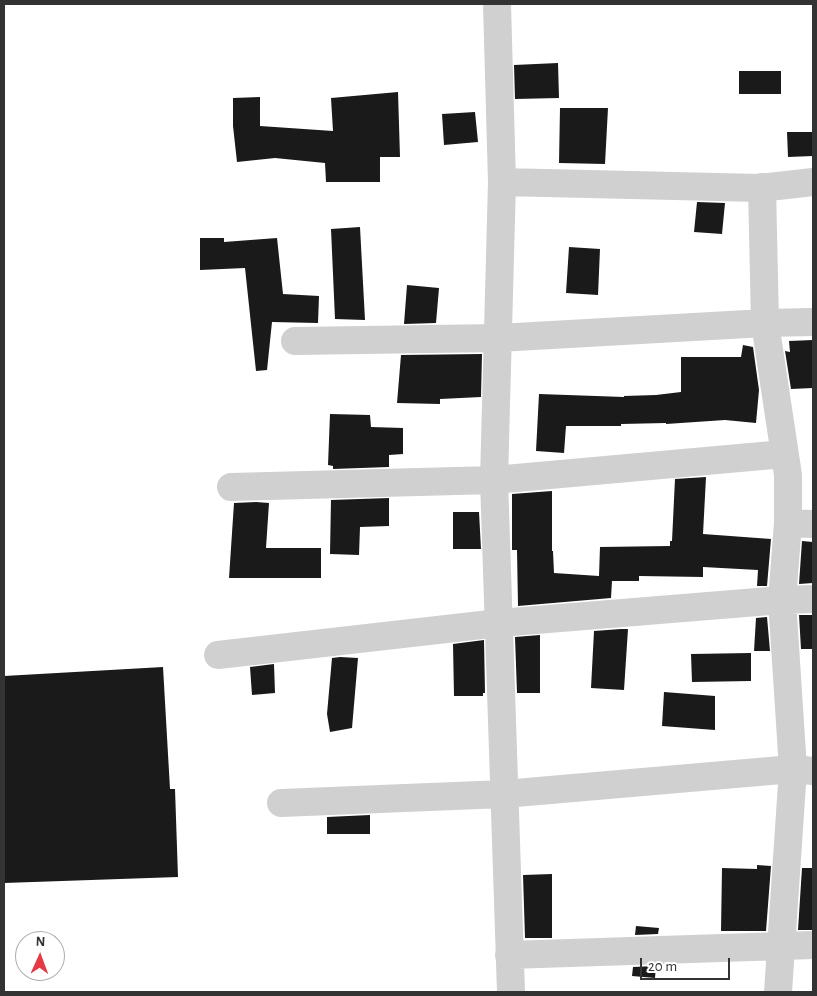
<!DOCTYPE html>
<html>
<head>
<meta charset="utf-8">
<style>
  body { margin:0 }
  #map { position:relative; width:817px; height:996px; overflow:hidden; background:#fff; font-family:"Alegreya Sans",sans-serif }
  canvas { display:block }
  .frame { position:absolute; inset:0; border:5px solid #333; pointer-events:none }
  .north { position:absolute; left:15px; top:931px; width:50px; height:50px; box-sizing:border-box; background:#fff; border:1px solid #adadad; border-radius:50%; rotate:2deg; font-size:14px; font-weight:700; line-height:20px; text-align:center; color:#333 }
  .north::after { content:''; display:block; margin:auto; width:18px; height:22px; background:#e63946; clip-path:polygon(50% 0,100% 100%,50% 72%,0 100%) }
  .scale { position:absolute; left:640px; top:958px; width:90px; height:22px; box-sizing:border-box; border:2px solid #333; border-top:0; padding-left:6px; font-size:15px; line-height:18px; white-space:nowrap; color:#333; -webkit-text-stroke:4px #fff; paint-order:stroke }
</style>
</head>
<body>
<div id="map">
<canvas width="817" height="996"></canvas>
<div class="frame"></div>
<div class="north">N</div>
<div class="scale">20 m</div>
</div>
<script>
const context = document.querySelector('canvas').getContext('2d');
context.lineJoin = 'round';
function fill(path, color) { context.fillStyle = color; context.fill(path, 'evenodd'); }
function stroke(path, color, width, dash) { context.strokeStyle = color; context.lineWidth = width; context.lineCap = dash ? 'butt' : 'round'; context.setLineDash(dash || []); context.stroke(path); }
const building = new Path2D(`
  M558 63 559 98 515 99 514 65Z
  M739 71H781V94H739Z
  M398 92 400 157H380V182H326L325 163 275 158 237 162 233 126V98L260 97V126L333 131 331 98Z
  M560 108H608L605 164 559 163Z
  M475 112 478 142 444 145 442 114Z
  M787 132H813V156L788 157Z
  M697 202 725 203 722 234 694 232Z
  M360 227 365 320 335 319 331 229Z
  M200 238H224V242L277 238 283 294 319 296 318 323 272 322 267 370 256 371 245 268 200 270Z
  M569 247 600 249 598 295 566 293Z
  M407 285 439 288 436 323 404 324Z
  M813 340V388L791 389 785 351 790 352 789 341Z
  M743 345 753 347 759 390 756 423 725 420 666 424V423L621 424V426H566L564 453 536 451 539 394 624 397V396L656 395 681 392V357H741Z
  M482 354 481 397 440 399V404L397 403 401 355Z
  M330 414 370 415 371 427 403 428V454L389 455V467L333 469V466L328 465Z
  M706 477 703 534 771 539 767 586H757L758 570 703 567V577L639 576V581H612L611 598 518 606 517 550H512V494L552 491V551H553L554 573 599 576 600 547 670 546V541H672L675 479Z
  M389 498V526L360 527 359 555 330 554 331 500Z
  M256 502 269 503 266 548H321V578H229L234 503Z
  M453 512H479L481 549H453Z
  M802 541 813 542V583L799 584Z
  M799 615H813V649H801Z
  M767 617 770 651H754L756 618Z
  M621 629H628L624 690 591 688 594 631Z
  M540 635V693H517L515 637Z
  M484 640 485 693H483V696H454L453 644Z
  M751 653V681L692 682 691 654Z
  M340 657 358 658 352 728 330 732 327 714 332 658Z
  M274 664 275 693 252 695 250 667Z
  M163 667 170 789H175L178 877 4 883V676Z
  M664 692 715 696V730L662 726Z
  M370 815V834H327V817Z
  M757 865 771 866 766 931H721L722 868 757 869Z
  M802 868H813V930H798Z
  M552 874V938H525L523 875Z
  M636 926 659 928 658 934 635 935Z
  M656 966 655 978 632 976 633 967Z`);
const minor = new Path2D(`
  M497 4 502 182 494 480 511 992
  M502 182 760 188 813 182
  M762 187 765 323 788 475V523L782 600 793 769 778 992
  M295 341 498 338 765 323 813 322
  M231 487 494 480 784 454
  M788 523 813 524
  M218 655 499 623 782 600 813 599
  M281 803 504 794 793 769 813 771
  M509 955 813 945`);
fill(building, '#1a1a1a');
stroke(minor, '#d0d0d0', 28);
</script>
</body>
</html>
